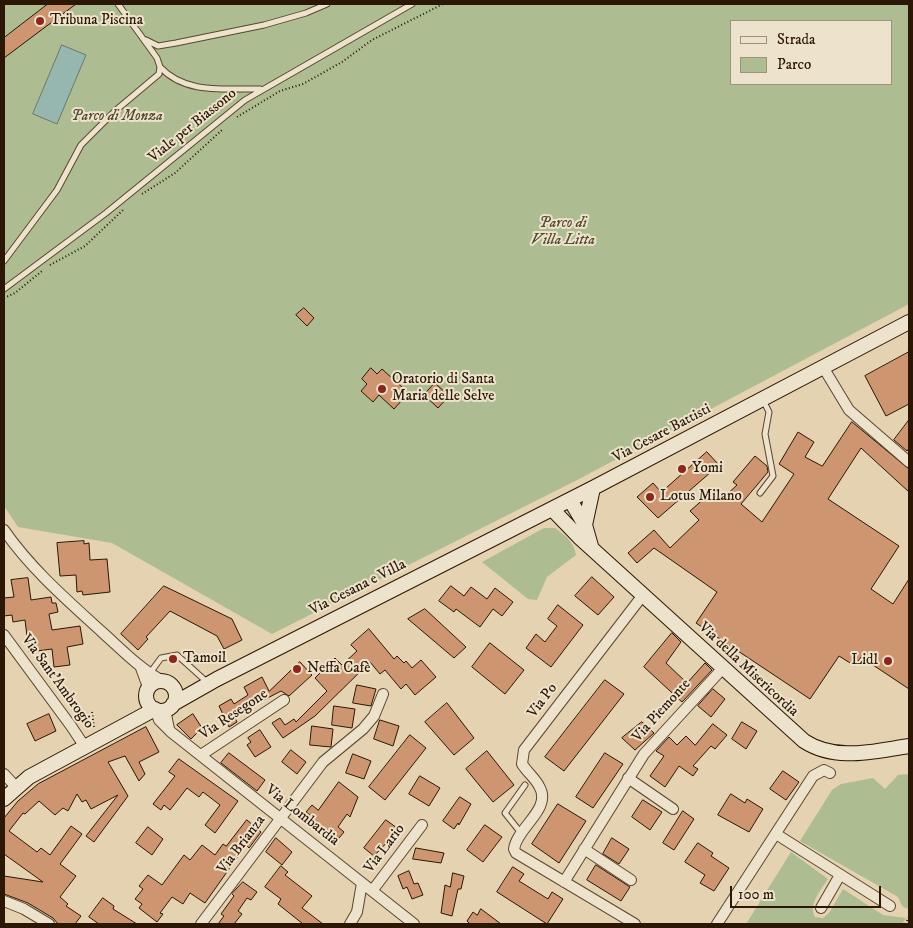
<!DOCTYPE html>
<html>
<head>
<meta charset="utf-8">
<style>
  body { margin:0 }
  #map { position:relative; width:913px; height:928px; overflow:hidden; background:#e4d2b1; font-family:"IM FELL DW Pica",serif }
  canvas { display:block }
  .frame { position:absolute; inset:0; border:5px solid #2b1703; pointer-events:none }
  .legend { position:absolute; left:730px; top:20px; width:162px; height:65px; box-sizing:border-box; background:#ede2cc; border:1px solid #9f917c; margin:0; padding:6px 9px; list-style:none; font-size:15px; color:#2b1703 }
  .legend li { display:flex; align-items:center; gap:10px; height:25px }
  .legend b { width:25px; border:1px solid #9f917c }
  .scale { position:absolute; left:730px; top:886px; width:151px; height:22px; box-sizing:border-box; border:2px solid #2b1703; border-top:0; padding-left:6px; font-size:15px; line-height:18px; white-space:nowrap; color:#2b1703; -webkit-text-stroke:4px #ede2cc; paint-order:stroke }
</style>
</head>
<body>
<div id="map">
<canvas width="913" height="928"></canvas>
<div class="frame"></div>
<ul class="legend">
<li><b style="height:6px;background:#ede2cc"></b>Strada</li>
<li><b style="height:14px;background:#aebd91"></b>Parco</li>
</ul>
<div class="scale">100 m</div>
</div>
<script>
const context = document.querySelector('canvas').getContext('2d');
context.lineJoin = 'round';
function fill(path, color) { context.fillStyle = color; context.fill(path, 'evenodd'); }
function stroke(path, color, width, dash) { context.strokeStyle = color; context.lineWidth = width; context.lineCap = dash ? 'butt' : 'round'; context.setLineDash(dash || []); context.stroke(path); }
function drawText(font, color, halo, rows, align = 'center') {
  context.font = font + ' "IM FELL DW Pica",serif'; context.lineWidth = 4; context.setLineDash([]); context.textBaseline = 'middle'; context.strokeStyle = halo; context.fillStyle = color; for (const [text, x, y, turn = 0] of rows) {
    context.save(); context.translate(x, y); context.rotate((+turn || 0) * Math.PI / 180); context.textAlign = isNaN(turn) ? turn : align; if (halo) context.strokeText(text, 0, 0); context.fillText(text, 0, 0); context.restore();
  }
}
const green = new Path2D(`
  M4 4H909V304L579 479 272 634 112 543 18 527 4 506ZM732 21H892V84H732Z
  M544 528H555C566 536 573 541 576 555L547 577 537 600 528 599 482 562Z
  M909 774V905L907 909 902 906 898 897 800 841 832 790 841 784 873 778 885 789 898 775Z
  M791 852 828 879C821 890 808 904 815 917L823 918 829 913 843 889 883 915 906 918 902 924H746Z`);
const water = new Path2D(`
  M62 45 86 55 57 124 33 114Z`);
const building = new Path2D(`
  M48 4H76L4 58V38Z
  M304 308 314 318 307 326 296 315Z
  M909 352V404L886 416 865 376Z
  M371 368 377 374 382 369 403 388 398 394 403 399 394 409 379 395 373 402 361 391 367 384 362 379Z
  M435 383 449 396 438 408 424 395Z
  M909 420V448L907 451 894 440Z
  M852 422 909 469V492L861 448 828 499 899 546 871 589 893 604 909 579V689L861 657 855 666 839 656 810 699 696 623 717 592 654 548 637 563 628 553 654 530 670 548 699 520 690 511 715 489 723 498 737 485 733 482 755 456 767 466 768 472 741 504 762 522 794 474 779 464 798 432 814 442 805 457 822 466Z
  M707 452 719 465 658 518 637 497 653 483 661 492Z
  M84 541V544L89 543 90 560 107 559 110 592 83 595 82 591 77 592 76 575 60 576 57 543Z
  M592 577 614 597 598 615 575 596Z
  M28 578 31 600 51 597 52 603H56L58 612 49 614 52 630 80 626 83 644 67 647 70 665 54 667 52 649 29 652 25 620 13 622 12 615 4 616V598L14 597 11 580Z
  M164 586 232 619 242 640 224 649 217 636 170 611 146 637 148 639 138 650 121 634Z
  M451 586 464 596 471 587 487 599 495 588 513 602 502 616 493 609 480 627 456 609 454 612 439 601Z
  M558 605 583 625 551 667 526 648 536 634 545 642 557 626 548 619Z
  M425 609 466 647 454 658 408 619Z
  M369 629 394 659 397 656 404 663 406 661 412 668 421 660 436 677 415 695 406 684 401 689 385 670 380 674 370 662 315 716 283 738 272 723 280 718 285 725 294 719 296 722 327 691 315 678 335 658 342 665 357 651 351 645Z
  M672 633 681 642 666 663 687 683 705 663 712 670 682 702 644 667Z
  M490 643 524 670 505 694 472 667Z
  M300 662 312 675 289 696 281 691 258 703 255 700 235 718 237 722 229 727 219 706 231 699 234 704 248 695 244 687 262 677 269 691Z
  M605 680 624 694 564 771 545 757Z
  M357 685 376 689 371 706 353 703Z
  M713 689 725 699 711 717 698 706Z
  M447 703 474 738 454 755 425 722Z
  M334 706 355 709 352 728 332 725Z
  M49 714 56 731 35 741 27 724Z
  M193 714 202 728 191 739 177 725Z
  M380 720 399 726 393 746 374 739Z
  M642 722 654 733 635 750 622 738Z
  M742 722 757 731 746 749 732 739Z
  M713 724 727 735 715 749 711 746 693 766 698 769 693 776 679 766 665 787 650 776 664 756 656 751 669 737 677 745 686 736 695 745Z
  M312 726 333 729 331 747 310 745Z
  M146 727 159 752 139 762 145 774 139 781 125 756 108 762 128 796 94 842 86 836 118 795 91 809 86 800 82 802 77 794 68 811 63 808 55 815 39 801 25 814 23 813 9 831 37 852 41 848 50 855 71 826 82 834 60 864 76 876 60 897 68 904 66 906 81 916 75 924H58L53 918 28 903 4 894V876L43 882 4 854V818L18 801 38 784Z
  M260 730 271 747 255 757 247 745 251 742 248 738Z
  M410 735 426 748 385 800 369 787Z
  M291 750 306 762 297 774 282 762Z
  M487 751 514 785 493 802 466 769Z
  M229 753 265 780 257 791 221 763Z
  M605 753 623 764 593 808 576 797Z
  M353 754 371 761 364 779 346 773Z
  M179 759 238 801 215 833 205 825 220 805 203 792 199 797 187 788 170 810 164 805 161 810 153 804 175 776 169 772Z
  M783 771 799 782 786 800 770 789Z
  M420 776 440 788 429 806 409 794Z
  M339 782 358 797 350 817 347 814 338 827 344 832 339 838 336 836 333 838 308 818 310 815 306 812 312 805 318 810Z
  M731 794 745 803 747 799 763 809 749 832 718 815Z
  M460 797 471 804 459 825 458 823 454 829 443 821Z
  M643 800 662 812 650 830 632 817Z
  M558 804 586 821 559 863 532 844Z
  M683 811 694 819 674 850 663 843Z
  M247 820 261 832 249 848 246 845 205 903 190 893 183 904 172 897 160 913 163 914 157 922 139 908 142 904 135 899 143 889 139 886 148 875 162 885 184 855 190 860 202 845 215 855 223 844 226 846Z
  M386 820 397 828 391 835 393 836 374 856 364 848Z
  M485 825 502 837 483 862 467 850Z
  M148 827 163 839 152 855 136 843Z
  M276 838 292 852 282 865 266 852Z
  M612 838 629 849 619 864 603 854Z
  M698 843 713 853 711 856 729 868 714 891 700 883 705 875 685 862Z
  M416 848 444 853 441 863 413 859Z
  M596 865 630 887 621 901 587 880Z
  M281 866 288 872 285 875 312 896 302 908 323 924H303L278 904 281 899 265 887Z
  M513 867 524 874 519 881 548 899 552 892 563 899 547 924 497 892Z
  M409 871 414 884 418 883 423 895 412 899 407 887 403 889 398 876Z
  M453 873 464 876 461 889H458L452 916 441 913 445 885 450 887Z
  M243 882 257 892 251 900 247 898 238 911 242 914 234 924H218L224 916 221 914 234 896 232 894Z
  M103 898 114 906 113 909 137 924H99L89 917Z
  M481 909 501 924H470L467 921 473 912 477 915Z`);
const path = new Path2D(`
  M237 117 280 91 303 84 342 62 372 40 443 4
  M142 194 175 173 222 130
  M50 265 85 246 123 210
  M4 298 15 293 42 271
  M92 712 94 727
  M905 924 909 917`);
const lane = new Path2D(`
  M146 40 158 46 176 43 264 25 306 13 327 4
  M160 67C186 95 225 88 260 89
  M4 261 57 190 81 145 115 111 159 74 160 67 157 58 118 4
  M4 289 106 213 245 100 412 4
  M760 493 773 476 765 434 769 412 763 400
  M150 673 161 658 177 655 208 683
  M521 833 505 813 525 785`);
const street = new Path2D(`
  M823 367 849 410 909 462
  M4 530C31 569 67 600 102 632 121 649 139 668 161 680
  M4 635 71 726 85 747
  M141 668 148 687
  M155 709 159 720 171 732 414 924
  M165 710 169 729
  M201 755 284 700
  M4 774 16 787
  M628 778 673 809
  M776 834 890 906
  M584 849 631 880
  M564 882 644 754 723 668
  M372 891 422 825
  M4 901 24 909 49 924
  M821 908 840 875
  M201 924 323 762 363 729 374 716 383 694
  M350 924 357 912 362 883
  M635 924 516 853 514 849C517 827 553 809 539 786 535 778 527 772 522 764L524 750 643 595
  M717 924 813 776 824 770 830 773`);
const secondary = new Path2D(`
  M570 500 585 525 591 546
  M552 509 579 537 804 741C836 762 874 751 909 746
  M585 525 593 488
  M146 696a15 15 0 1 1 30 0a15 15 0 1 1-30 0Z
  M173 704 217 679 593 488 909 322
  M4 799 29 777 155 709`);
const markers = [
  [40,21,5,"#8f2418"],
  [382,389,5,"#8f2418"],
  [682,469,5,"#8f2418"],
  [650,497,5,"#8f2418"],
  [173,659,5,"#8f2418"],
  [888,661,5,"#8f2418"],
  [297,669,5,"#8f2418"]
];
const poiNames = [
  ["Tribuna Piscina",50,21],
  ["Oratorio di Santa",392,380],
  ["Maria delle Selve",392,397],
  ["Yomi",692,469],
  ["Lotus Milano",660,497],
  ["Tamoil",183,659],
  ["Lidl",878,661,"right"],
  ["Neffa Cafè",307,669]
];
const parkNames = [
  ["Parco di Monza",117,117],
  ["Parco di",563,224],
  ["Villa Litta",563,241]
];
const streetNames = [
  ["Viale per Biassono",193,126,-39],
  ["Via Cesare Battisti",662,434,-28],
  ["Via Cesana e Villa",358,588,-27],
  ["Via della Misericordia",748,670,43],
  ["Via Sant'Ambrogio",57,682,54],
  ["Via Po",543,701,-53],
  ["Via Piemonte",662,711,-48],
  ["Via Resegone",234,715,-34],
  ["Via Lombardia",302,816,38],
  ["Via Brianza",242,845,-53],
  ["Via Lario",385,849,-53]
];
fill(green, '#aebd91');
fill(water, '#95b7b0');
stroke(water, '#6b776b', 1);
fill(building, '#cd9670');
stroke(building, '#2b1703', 1);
stroke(lane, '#59462e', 7);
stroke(street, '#59462e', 12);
stroke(secondary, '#2b1703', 16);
stroke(path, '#2b1703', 2, [1, 2.5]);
stroke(lane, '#ede2cc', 5);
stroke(street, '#ede2cc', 10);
stroke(secondary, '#ede2cc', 14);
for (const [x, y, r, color] of markers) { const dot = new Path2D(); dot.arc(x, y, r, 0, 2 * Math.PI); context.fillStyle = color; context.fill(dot); stroke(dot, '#ede2cc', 2); }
drawText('15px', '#2b1703', '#ede2cc', poiNames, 'left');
drawText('italic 15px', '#52492e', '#ede2cc', parkNames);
drawText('15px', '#2b1703', '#ede2cc', streetNames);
</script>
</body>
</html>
